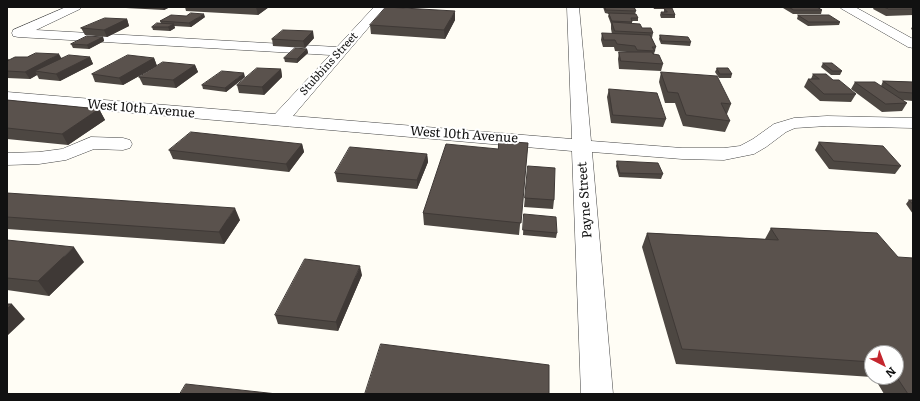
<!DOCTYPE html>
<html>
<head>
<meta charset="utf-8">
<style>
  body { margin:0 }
  #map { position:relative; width:920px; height:401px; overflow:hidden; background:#fffdf5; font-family:Literata,serif }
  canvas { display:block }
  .frame { position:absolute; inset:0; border:8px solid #111; pointer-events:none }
  .north { position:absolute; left:864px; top:345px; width:40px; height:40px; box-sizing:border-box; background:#fff; border:1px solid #a0a0a0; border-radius:50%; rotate:138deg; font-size:11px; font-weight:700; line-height:16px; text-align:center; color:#111 }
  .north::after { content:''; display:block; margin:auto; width:14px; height:18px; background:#c4262e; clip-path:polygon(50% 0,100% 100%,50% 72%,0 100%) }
</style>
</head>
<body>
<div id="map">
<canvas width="920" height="401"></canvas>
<div class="frame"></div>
<div class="north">N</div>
</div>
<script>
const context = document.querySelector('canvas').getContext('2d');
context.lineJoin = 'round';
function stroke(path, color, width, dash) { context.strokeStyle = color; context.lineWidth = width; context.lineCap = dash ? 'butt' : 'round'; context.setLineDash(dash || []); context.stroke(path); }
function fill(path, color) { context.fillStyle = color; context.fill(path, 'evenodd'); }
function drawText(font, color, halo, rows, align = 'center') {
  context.font = font + ' Literata,serif'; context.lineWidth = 4; context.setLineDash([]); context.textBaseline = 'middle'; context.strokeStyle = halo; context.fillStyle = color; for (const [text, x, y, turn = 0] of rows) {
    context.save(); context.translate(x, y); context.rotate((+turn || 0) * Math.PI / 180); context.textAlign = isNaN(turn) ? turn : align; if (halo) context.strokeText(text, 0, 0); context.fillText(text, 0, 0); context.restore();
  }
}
const minor = new Path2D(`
  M66 7H82L80 9 36 30 337 47 374 7H386L293 116 572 139 567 7H579L591 141 682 148H724L740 146 753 139 774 124 794 118 827 116 913 118V128L827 126 795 128 786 132 766 147 754 154 724 160 682 159 592 152 613 394H581L572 151 7 102V92L275 114 330 55 18 37 13 36 12 33 13 30Z
  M840 7H855L913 39V48L908 47 842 9Z
  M91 137 123 138 130 140 132 144 130 148 123 150 94 149 66 160 39 164 7 165V153L39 152 62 149Z`);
const wall = new Path2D(`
  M107 7H170L164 10Z
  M185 7H269L258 15 186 11Z
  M603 7H634L636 11 635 14 638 18V21H632V23L653 33 652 38 656 47 654 54 663 64 661 71 619 69 618 59 619 52H627L615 51 614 47H603L601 40 602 33 612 34 611 29V24L608 16 609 14 605 13Z
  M653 7H669V8L675 15V18H661L660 15 661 12H664V9H654Z
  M743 7H762L745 8Z
  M783 7H817L822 10 821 14H793L783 8Z
  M874 7H913V15L886 16 873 9Z
  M798 15 840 22 839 25 808 26 797 19Z
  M205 17 191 27 174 26 175 28 170 31 153 30 152 27 161 23 160 21Z
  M127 19 129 26 107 37 85 35 81 28Z
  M455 20 445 39 371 34 370 25Z
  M913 25V30L911 29Z
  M660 35 691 42 690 46 661 44 659 39Z
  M103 37 104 41 89 49 73 48 71 44Z
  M314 38 305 48 273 46 272 39Z
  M307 49 308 53 297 63 285 62 284 58Z
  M7 57 9 60 61 58 90 57 93 64 60 81 39 79 37 75 30 79 7 78Z
  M154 58 157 66 123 85 95 82 92 74Z
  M823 63 842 71 840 75H831L821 67Z
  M195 65 198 72 176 88 143 85 139 77Z
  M717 68 732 74 731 78H719L715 72Z
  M281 69 282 77 264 95 239 93 237 85Z
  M661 72 731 104 727 114H726L730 121 725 132 683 126 675 103H665L659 82Z
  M813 74 833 80 856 94 851 102 820 101 804 87 808 79H811Z
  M245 77 226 92 203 89 202 85Z
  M883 81 913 82V101L902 100 907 103 902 111 882 112 851 89 855 82 881 86Z
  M609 89 666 119 663 127 611 123 607 97Z
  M7 100 99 109 105 120 68 145 7 139Z
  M819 142 901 166 895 174 829 169 815 150Z
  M528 143 519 235 424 225 423 213 498 149Z
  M302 144 304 152 289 172 173 159 169 150Z
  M427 154 428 162 417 189 337 182 335 173Z
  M617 161 663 174 661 179 619 177 616 166Z
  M528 166 554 200 553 209 524 207Z
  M7 193 240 220 224 244 7 229Z
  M909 200H913V214L906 204Z
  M524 214 557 233 556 238 523 235Z
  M771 228 877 233 913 394H884L874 377H873H896V353H872V377L676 364 642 247 647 233 765 239Z
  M7 240 84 262 49 296 7 290Z
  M362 275 338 331 278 324 275 315Z`);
const shadedWall = new Path2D(`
  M163 7H170L164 10Z
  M256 7H269L258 15Z
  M455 11V20L445 39 444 30Z
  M204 14 205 17 191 27 189 23Z
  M127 19 129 26 107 37 104 30Z
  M174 24 175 28 170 31 168 27Z
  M313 31 314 38 305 48 303 41Z
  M103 37 104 41 89 49 87 45Z
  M307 49 308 53 297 63V59Z
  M59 54 63 61 35 71 37 75 30 79 25 72Z
  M90 57 93 64 60 81 56 74Z
  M154 58 157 66 123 85 119 78Z
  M195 65 198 72 176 88 173 80Z
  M281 69 282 77 264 95 262 87Z
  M244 73 245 77 226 92 225 88Z
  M99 109 105 120 68 145 62 134Z
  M302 144 304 152 289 172 286 164Z
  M427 154 428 162 417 189V180Z
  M235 208 240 220 224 244 219 232Z
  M74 247 84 262 49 296 38 281Z
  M360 266 362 275 338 331 336 322Z
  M12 304 25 319 7 336V309Z`);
const building = new Path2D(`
  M386 7 455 11 444 30 370 25Z
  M605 7H634L636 11 606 10Z
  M789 7H817L822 10H794Z
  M884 7H913V9H889Z
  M664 8H672L675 15 662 14 661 12H667Z
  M191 13 204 14 189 23 160 21 171 15 186 16Z
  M609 13 636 14 638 18H631L632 22 612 21Z
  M798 15H829L840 22H809Z
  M105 18 127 19 104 30 81 28Z
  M612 22 640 24 642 28H651L653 33 615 31Z
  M157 23 174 24 168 27H152Z
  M283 30 313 31 303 41 272 39Z
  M602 33 650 35 656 47H652L655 51 637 50 635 46 617 44 615 40H604Z
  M660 35 688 37 691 42 662 41Z
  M87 36 103 37 87 45 71 44Z
  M295 48 307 49 297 59 284 58Z
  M619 52H652L653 54 659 55 663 64 621 61Z
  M36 53 59 54 25 72 7 71V61L15 57H27Z
  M69 55 90 57 56 74 35 71Z
  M128 55 154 58 119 78 92 74Z
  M163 62 195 65 173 80 139 77Z
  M823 63H832L842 71H833Z
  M257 68 281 69 262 87 237 85Z
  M717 68H728L732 74H720Z
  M222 71 244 73 225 88 202 85Z
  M661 72 717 76 731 104 721 103 730 121 686 115 678 93 668 92Z
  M813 74H826L833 80H839L856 94H824L808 79H819Z
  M883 81 913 82V93L899 92Z
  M855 82H875L907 103 886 104Z
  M609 89 657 93 666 119 613 115Z
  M7 100 99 109 62 134 7 128Z
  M191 132 302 144 286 164 169 150Z
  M499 141 528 143 521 223 423 213 446 144 498 149Z
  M819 142 883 146 901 166 834 161Z
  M350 147 427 154 417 180 335 173Z
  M617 161 658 163 663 174 620 173Z
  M528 166 555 168 554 200 525 198Z
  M7 193 235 208 219 232 7 217Z
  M909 200H913V204Z
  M524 214 556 217 557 233 523 230Z
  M771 228 877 233 898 257 913 258V394H908L896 376V353H872V362L682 349 647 233 778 240Z
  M7 240 74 247 38 281 7 278Z
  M305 259 360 266 336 322 275 315Z
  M7 304H12L7 309Z
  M381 344 549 365V394H365Z
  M186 384 277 394H180Z`);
const farStreetnames = [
  ["Stubbins Street",329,64,-48]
];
const streetNames = [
  ["West 10th Avenue",141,109,5],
  ["West 10th Avenue",464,135,4],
  ["Payne Street",585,200,-94]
];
stroke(minor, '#444', 1);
fill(minor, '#fff');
fill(wall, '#4d4742');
fill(shadedWall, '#3f3936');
fill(building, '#5a524d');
stroke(building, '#3f3936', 1);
drawText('11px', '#111', '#fff', farStreetnames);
drawText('13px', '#111', '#fff', streetNames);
</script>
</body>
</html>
